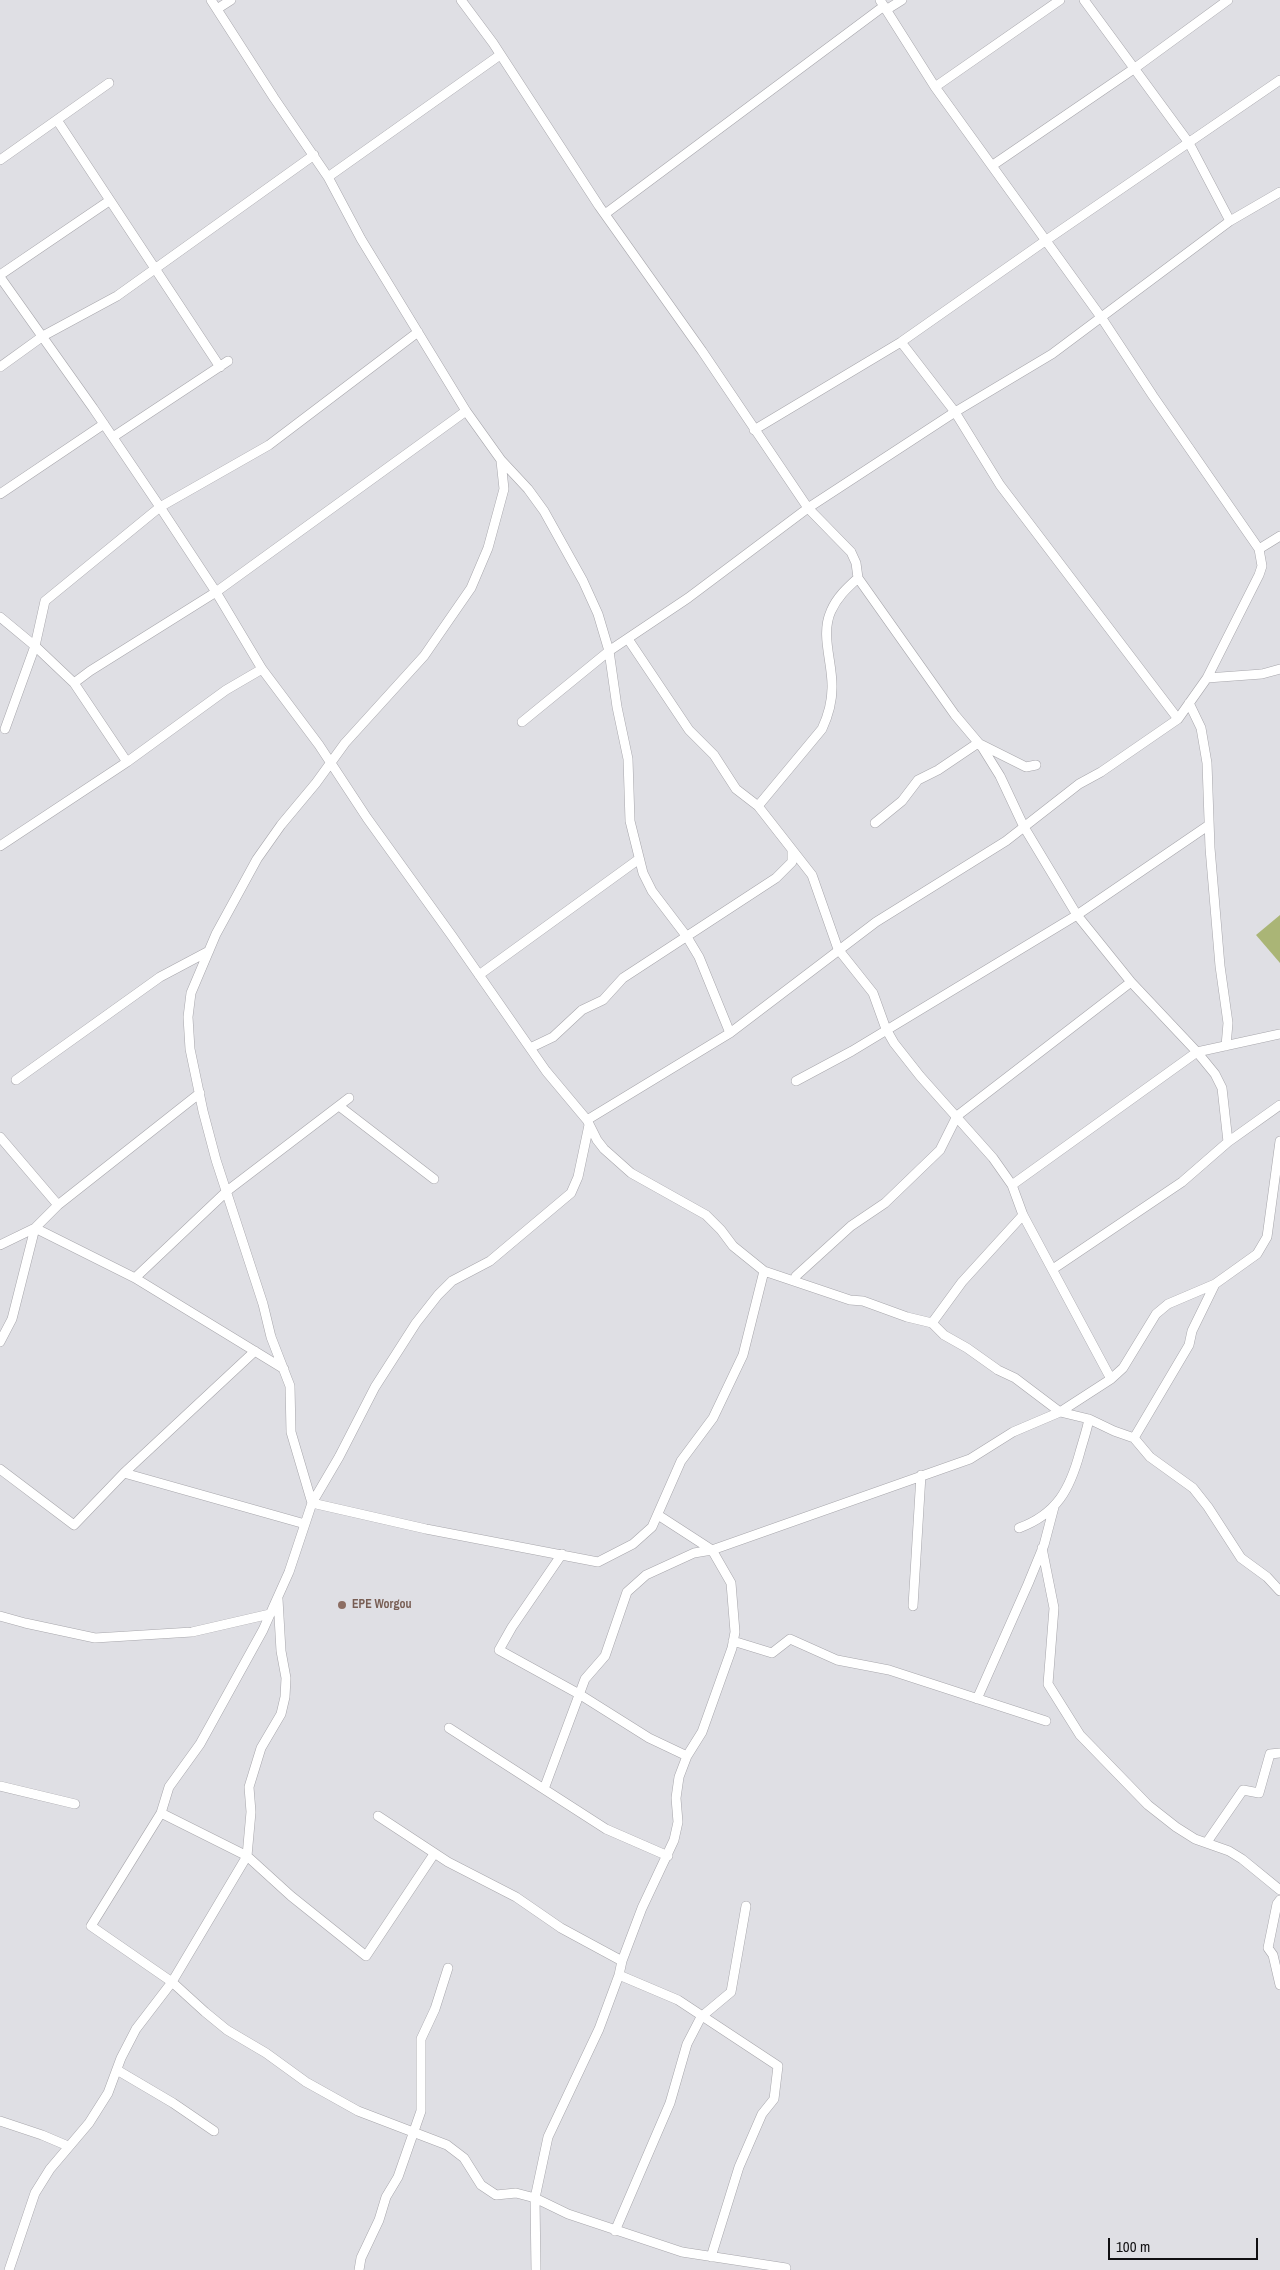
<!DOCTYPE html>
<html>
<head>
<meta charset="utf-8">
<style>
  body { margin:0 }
  #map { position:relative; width:1280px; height:2270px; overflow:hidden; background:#dfdfe4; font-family:"Archivo Narrow",sans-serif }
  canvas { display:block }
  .scale { position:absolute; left:1108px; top:2238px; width:150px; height:22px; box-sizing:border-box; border:2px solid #100f11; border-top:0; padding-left:6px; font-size:15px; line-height:18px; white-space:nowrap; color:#100f11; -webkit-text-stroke:4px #dfdfe4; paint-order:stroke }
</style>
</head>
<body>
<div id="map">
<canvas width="1280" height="2270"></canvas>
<div class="scale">100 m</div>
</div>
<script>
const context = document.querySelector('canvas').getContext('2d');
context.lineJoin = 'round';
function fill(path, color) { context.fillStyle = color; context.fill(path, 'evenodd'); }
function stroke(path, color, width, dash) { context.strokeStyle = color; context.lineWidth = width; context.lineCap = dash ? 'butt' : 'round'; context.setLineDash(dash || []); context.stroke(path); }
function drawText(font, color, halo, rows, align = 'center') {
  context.font = font + ' "Archivo Narrow",sans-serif'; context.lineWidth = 4; context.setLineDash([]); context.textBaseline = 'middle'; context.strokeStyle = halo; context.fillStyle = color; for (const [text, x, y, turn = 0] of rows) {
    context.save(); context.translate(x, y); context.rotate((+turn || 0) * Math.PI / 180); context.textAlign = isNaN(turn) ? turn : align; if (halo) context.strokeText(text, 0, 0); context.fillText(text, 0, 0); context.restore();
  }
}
const green = new Path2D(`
  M1280 915V963L1256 935Z`);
const minor = new Path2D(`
  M211 0 274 98 328 177 361 239 466 411 501 460 528 489 544 511 583 581 598 614 609 651 617 707 628 759 630 821 643 873 652 891 687 937 699 957 730 1033
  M461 0 493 43 599 206 702 351 808 508 851 552 856 563 858 578 955 715 982 747 1000 776 1024 827 1077 915 1131 982 1197 1052 1215 1074 1222 1088 1228 1142
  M1084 0 1189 143 1230 221
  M217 9 231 0
  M886 10 902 0
  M935 87 1060 0
  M57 120 220 367
  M0 160 109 83
  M993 165 1135 68 1228 0
  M328 177 500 55
  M605 214 884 6
  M0 275 109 201
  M0 277 93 408 160 507 216 592 262 669 319 745 367 818 452 936 546 1071 587 1120 597 1140 604 1149 631 1173 706 1215 721 1230 733 1246 764 1271 850 1300 863 1301 907 1317 932 1323 944 1335 967 1348 998 1370 1015 1378 1060 1412 1089 1419 1114 1431 1134 1438 1150 1457 1193 1488 1208 1507 1241 1558 1267 1577 1280 1591
  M901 342 955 412 1000 485 1178 719
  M0 367 43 336 117 296 314 155
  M754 430 901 342 1045 241 1280 80
  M113 437 228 361
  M0 494 104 424
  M1259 549 1280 536
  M858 578C847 588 837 597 831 611 820 635 833 663 832 688 832 703 828 716 822 729L758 806 812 875 838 949 873 993 886 1029 894 1043 920 1076 993 1158 1012 1185 1023 1215 1111 1379
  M0 617 35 646 74 683 90 671 216 592 466 411
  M628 639 689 730 714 755 736 789 758 806
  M1207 678 1262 674 1280 669
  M74 683 127 762
  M1189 703 1201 728 1207 763 1210 848 1220 966 1228 1023 1226 1046
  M522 722 609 651 688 598 808 508 955 412 1052 354 1230 221 1280 192
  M5 729 35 646 45 601 160 507 269 445 418 332
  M875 823 902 801 918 780 938 770 978 743 1026 767 1036 765
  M0 846 127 762 226 690 262 669
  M479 975 639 859
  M530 1048 553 1037 582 1010 603 1000 623 978 776 878 792 862V851
  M16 1080 160 977 209 951
  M796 1081 852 1051 1077 915 1209 825
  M339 1106 434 1179
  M587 1120 730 1033 876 922 1006 841 1079 784 1101 772 1178 719 1207 678 1259 575 1262 566 1259 549 1153 396 1101 317 935 87 880 0
  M589 1125 578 1177 571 1193 490 1261 452 1281 438 1295 416 1323 375 1387 339 1457 312 1503 289 1572 263 1630 200 1744 169 1787 161 1813 91 1926 172 1982 205 2012 227 2030 266 2053 306 2082 358 2111 447 2145 464 2158 481 2185 496 2195 516 2193 535 2198 568 2214 682 2252 786 2268
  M0 1137 58 1205
  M1012 1185 1197 1052 1280 1034
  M0 1245 35 1228 58 1205 200 1093
  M1053 1269 1182 1182 1228 1142 1280 1105
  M135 1278 227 1191 349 1098
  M794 1281 796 1276 851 1226 885 1203 940 1150 957 1116 1131 982
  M932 1323 962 1282 1023 1215
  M0 1342 12 1319 35 1228 135 1278 284 1369
  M1134 1438 1189 1345 1192 1331 1215 1284
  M0 1469 74 1525 124 1473 255 1351
  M124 1473 305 1524
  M312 1503 291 1432 290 1386 271 1337 263 1304 216 1160 203 1111 190 1049 188 1017 191 993 216 934 257 859 281 825 316 783 345 743 424 656 471 588 488 548 504 489 501 461
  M312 1503 426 1529 598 1562 633 1544 652 1527 681 1461 713 1418 743 1355 764 1271
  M1019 1528C1057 1514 1070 1489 1080 1452 1083 1441 1087 1430 1089 1419
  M1042 1548 1054 1608 1048 1684 1080 1735 1148 1805 1176 1827 1195 1839 1229 1851 1242 1859 1280 1890
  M562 1554 512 1627 499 1650 579 1694 649 1738 687 1756
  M913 1606 921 1475
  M0 1616 25 1623 95 1638 192 1632 270 1614
  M733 1641 772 1653 790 1639 837 1660 889 1670 1046 1721
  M977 1699 1028 1584 1044 1545 1054 1507
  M449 1728 606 1829 668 1856
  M0 1786 75 1804
  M544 1789 585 1679 605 1656 627 1592 646 1575 694 1553 712 1550 970 1459 1013 1432 1060 1412 1111 1379 1123 1368 1156 1314 1168 1304 1215 1284 1257 1254 1267 1237 1280 1141
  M161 1813 247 1856 291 1896 366 1956 434 1854
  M378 1816 448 1862 516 1897 561 1928 622 1961
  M1207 1842 1243 1790 1259 1793 1270 1754 1280 1753
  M1280 1900 1277 1904 1268 1948 1273 1955 1280 1985
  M619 1975 678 2000 778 2066 774 2099 762 2114 739 2167 711 2257
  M117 2070 173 2103 214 2131
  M0 2121 42 2135 68 2146
  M615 2231 670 2103 687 2044 701 2017 731 1992 746 1906
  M9 2270 35 2193 50 2169 89 2123 108 2093 121 2058 136 2029 172 1982 247 1856 251 1812 249 1787 261 1748 281 1714 285 1697 286 1678 281 1651 278 1599
  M359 2270 361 2258 379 2220 386 2197 398 2177 421 2111V2039L435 2009 448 1968
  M536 2270 535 2198 548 2137 599 2029 619 1975 622 1961 642 1908 674 1840 678 1822 676 1798 679 1777 687 1756 702 1732 732 1648 735 1632 731 1583 712 1550 658 1515`);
const markers = [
  [342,1605,5,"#8d6e63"]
];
const educationNames = [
  ["EPE Worgou",352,1605]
];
fill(green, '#aab576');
stroke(minor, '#a7a6ab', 10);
stroke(minor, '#fff', 9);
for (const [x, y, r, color] of markers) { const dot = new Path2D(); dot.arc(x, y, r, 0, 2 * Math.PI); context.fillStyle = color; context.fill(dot); stroke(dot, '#dfdfe4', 2); }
drawText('bold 12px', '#785e54', '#dfdfe4', educationNames, 'left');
</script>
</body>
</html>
